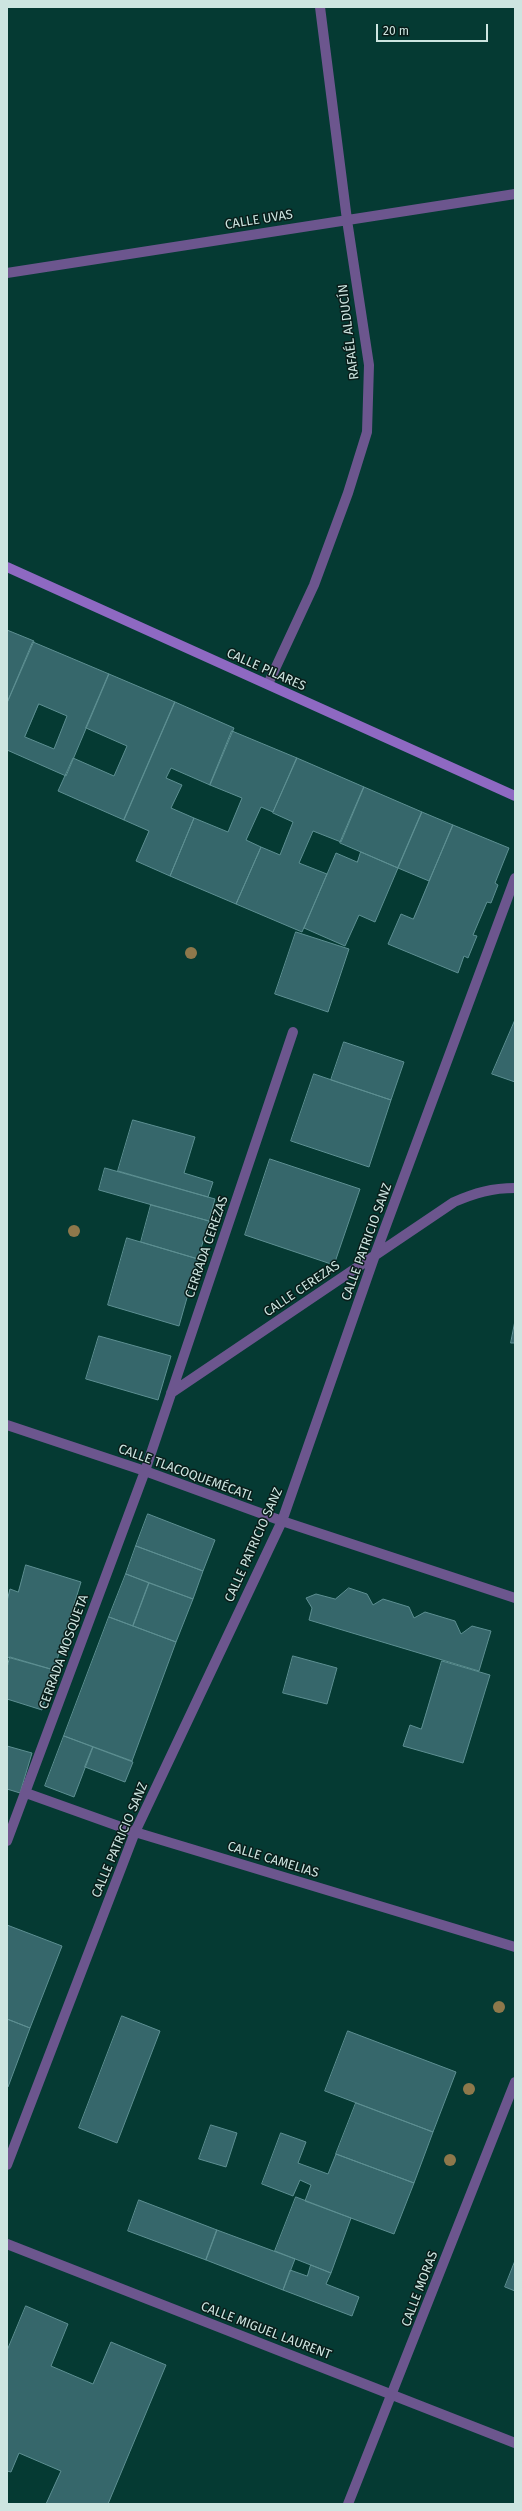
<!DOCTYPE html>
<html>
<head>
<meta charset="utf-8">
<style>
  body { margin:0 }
  #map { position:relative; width:522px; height:2511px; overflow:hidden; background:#053a33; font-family:"Fira Sans",sans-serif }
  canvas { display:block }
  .frame { position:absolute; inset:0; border:8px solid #cde5e0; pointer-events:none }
  .scale { position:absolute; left:376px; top:24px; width:112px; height:18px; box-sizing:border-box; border:2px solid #cde5e0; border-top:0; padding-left:5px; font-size:12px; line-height:14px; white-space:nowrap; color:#cde5e0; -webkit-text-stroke:3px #091d1a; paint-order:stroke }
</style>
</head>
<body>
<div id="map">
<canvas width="522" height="2511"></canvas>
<div class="frame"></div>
<div class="scale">20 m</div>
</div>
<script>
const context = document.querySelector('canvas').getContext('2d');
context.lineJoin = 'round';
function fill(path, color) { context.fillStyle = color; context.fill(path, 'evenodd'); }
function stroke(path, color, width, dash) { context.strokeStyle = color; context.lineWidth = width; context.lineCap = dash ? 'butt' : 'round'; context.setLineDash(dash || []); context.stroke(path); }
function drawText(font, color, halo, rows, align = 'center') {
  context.font = font + ' "Fira Sans",sans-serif'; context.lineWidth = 3; context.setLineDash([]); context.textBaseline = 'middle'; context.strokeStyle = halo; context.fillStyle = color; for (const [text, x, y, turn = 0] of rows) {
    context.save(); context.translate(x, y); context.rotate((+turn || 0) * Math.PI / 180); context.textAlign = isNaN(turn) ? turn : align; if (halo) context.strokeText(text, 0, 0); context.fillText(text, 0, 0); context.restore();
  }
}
const building = new Path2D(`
  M7 630 34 641 7 703Z
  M33 642 109 674 66 776 7 750V703ZM39 704 67 716 54 749 25 737Z
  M109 674 175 702 124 820 58 791 73 758 114 776 127 746 86 728Z
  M175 702 234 728 210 785 171 768 166 778 182 785 171 808 194 818 170 876 136 861 149 831 124 820Z
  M232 731 297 758 273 812 261 807 246 840 261 847 236 904 170 876 194 818 228 832 242 798 210 785Z
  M297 758 364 787 341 842 313 831 299 863 327 874 302 932 236 904 261 847 280 855 293 822 273 813Z
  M364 787 422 812 398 868 340 843Z
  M422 812 453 825 429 881 398 868Z
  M453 825 509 848 495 883 498 885 491 903 487 902 473 935 477 936 468 958 464 956 458 973 388 944 401 914 413 919Z
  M361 852 398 868 375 922 359 915 345 946 304 928 336 853 357 862Z
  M296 932 349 949 328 1012 275 994Z
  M515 1020V1082L492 1074Z
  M344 1042 404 1062 391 1100 331 1080Z
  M314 1074 391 1100 369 1167 291 1141Z
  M133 1120 195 1137 184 1173 213 1182 208 1197 118 1171Z
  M270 1159 360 1189 334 1265 245 1235Z
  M105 1168 215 1199 209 1221 99 1190Z
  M151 1205 209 1221 198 1259 141 1242Z
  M127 1238 198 1259 179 1326 108 1305Z
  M515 1321V1343H511Z
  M99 1336 171 1356 158 1400 86 1379Z
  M148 1514 215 1540 203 1571 136 1546Z
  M136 1546 203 1571 193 1599 126 1574Z
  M26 1565 81 1582 54 1670 7 1657V1601L10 1589 18 1592Z
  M126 1574 149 1583 133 1626 109 1617Z
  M149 1583 193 1599 176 1642 133 1626Z
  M349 1588 367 1594 373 1605 383 1599 409 1607 414 1618 425 1612 455 1621 461 1634 472 1626 491 1631 479 1671 309 1620 312 1608 306 1598 316 1594 335 1599Z
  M109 1617 176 1642 132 1761 64 1736Z
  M293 1656 337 1668 327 1704 283 1693Z
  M10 1657 54 1670 42 1710 7 1699V1668Z
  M442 1661 490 1675 463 1763 403 1746 410 1725 421 1729Z
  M64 1736 93 1747 74 1797 45 1786Z
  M7 1746 32 1753 20 1793 7 1789Z
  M93 1747 133 1762 125 1782 85 1767Z
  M7 1925 62 1946 30 2028 7 2019Z
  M122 2016 160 2031 117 2143 79 2128Z
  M7 2019 30 2028 8 2087 7 2086Z
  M348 2031 456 2072 433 2132 325 2091Z
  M356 2103 433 2132 414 2183 336 2154Z
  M211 2125 237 2133 226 2167 199 2159Z
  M281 2133 306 2142 298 2163 328 2174 336 2154 414 2183 394 2234 305 2201 311 2185 300 2180 293 2196 262 2184Z
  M296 2197 351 2218 331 2273 275 2251Z
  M139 2200 217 2230 206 2260 128 2231Z
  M217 2230 295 2259 283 2290 206 2260Z
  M515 2261V2291L505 2287Z
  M311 2265 331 2273 326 2284 359 2297 352 2316 283 2290 290 2270 307 2276Z
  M26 2306 68 2324 51 2366 93 2384 111 2342 166 2365 108 2504H46L61 2471 19 2453 11 2472 7 2471V2351Z`);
const street = new Path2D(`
  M7 273 515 194
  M268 684 314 585 348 493 367 432 369 365 347 220 320 7
  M171 1393 454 1202C475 1193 492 1188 515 1188
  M7 1425 145 1471 282 1521 515 1598
  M26 1793 135 1832 515 1947
  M7 1841 145 1471 293 1032
  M7 2165 135 1832 282 1521 375 1255 515 878
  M7 2244 515 2443
  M348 2504 515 2082`);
const secondary = new Path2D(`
  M7 567 515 796`);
const trees = [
  [191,953],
  [74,1231],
  [499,2007],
  [469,2089],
  [450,2160]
];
const streetNames = [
  ["CALLE UVAS",259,220,-9],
  ["RAFAÉL ALDUCÍN",349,332,-97],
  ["CALLE PILARES",266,670,24],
  ["CALLE PATRICIO SANZ",367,1242,-70],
  ["CERRADA CEREZAS",207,1247,-71],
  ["CALLE CEREZAS",302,1289,-34],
  ["CALLE TLACOQUEMÉCATL",186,1473,20],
  ["CALLE PATRICIO SANZ",254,1545,-66],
  ["CERRADA MOSQUETA",64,1652,-70],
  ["CALLE PATRICIO SANZ",120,1840,-67],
  ["CALLE CAMELIAS",273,1860,17],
  ["CALLE MORAS",420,2289,-69],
  ["CALLE MIGUEL LAURENT",266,2331,21]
];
fill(building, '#36676b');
stroke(building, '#5d8f92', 1);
stroke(street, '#6c568e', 10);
stroke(secondary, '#8e69c2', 10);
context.fillStyle = '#8e784b';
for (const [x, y] of trees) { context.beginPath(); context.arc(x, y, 6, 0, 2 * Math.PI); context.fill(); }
drawText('13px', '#cde5e0', '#091d1a', streetNames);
</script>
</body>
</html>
